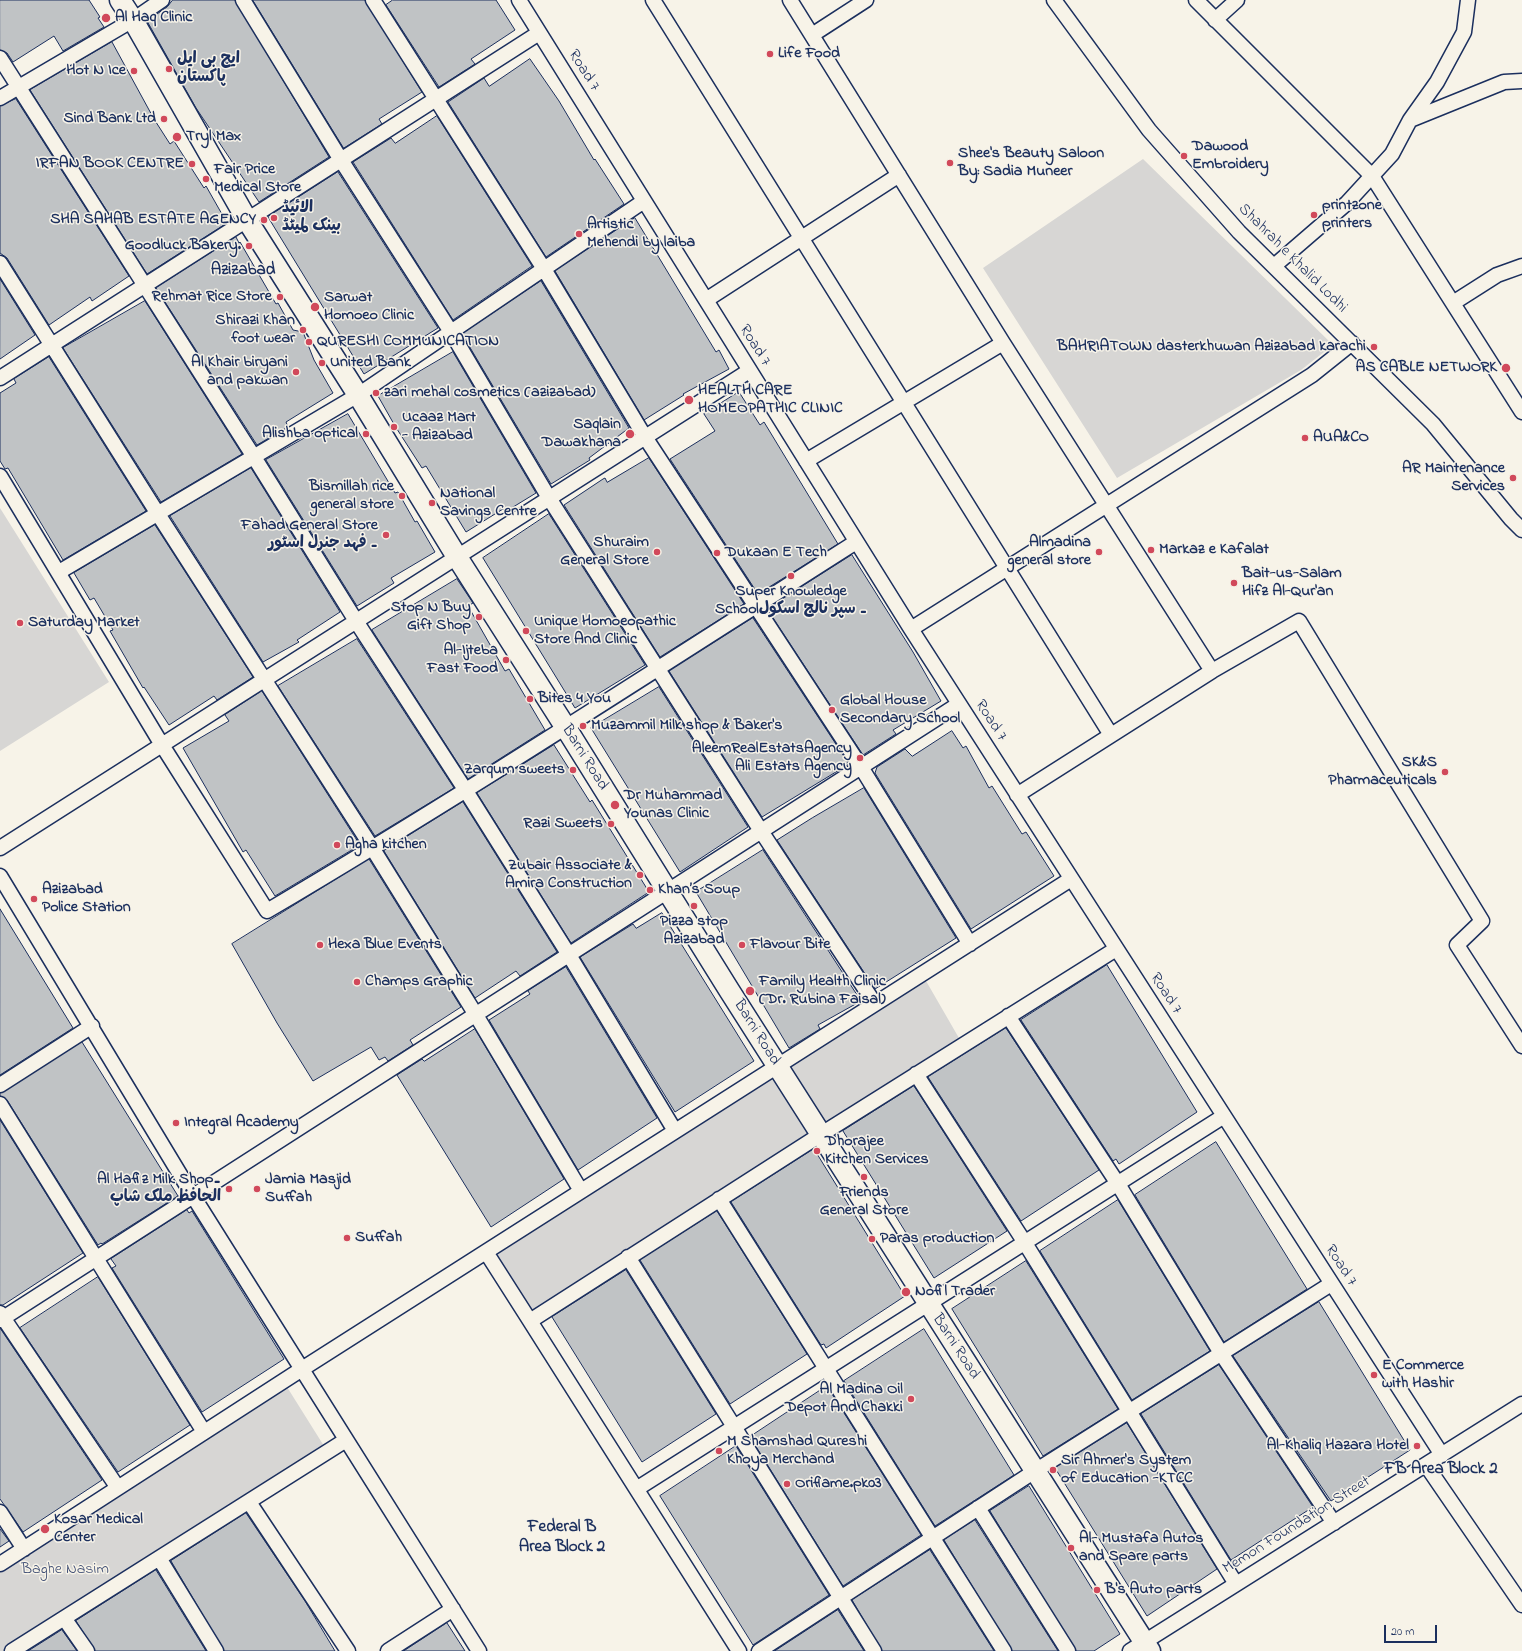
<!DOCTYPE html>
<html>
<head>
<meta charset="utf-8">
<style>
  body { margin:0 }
  #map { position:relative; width:1522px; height:1651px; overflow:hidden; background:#f7f3e8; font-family:"Indie Flower",sans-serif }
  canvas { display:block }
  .scale { position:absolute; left:1384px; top:1625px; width:53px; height:18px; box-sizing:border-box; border:2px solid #1b2f5e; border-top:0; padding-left:5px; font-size:12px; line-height:14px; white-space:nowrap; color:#1b2f5e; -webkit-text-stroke:3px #f7f3e8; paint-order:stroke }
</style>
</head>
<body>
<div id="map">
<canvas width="1522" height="1651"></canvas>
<div class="scale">20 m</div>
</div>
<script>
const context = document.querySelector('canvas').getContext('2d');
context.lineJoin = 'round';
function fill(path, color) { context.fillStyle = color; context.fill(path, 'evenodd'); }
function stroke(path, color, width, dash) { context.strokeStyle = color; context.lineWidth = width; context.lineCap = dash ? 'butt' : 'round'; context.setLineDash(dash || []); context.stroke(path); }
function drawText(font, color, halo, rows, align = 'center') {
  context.font = font + ' "Indie Flower","Playpen Sans Arabic",sans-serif'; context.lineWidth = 3; context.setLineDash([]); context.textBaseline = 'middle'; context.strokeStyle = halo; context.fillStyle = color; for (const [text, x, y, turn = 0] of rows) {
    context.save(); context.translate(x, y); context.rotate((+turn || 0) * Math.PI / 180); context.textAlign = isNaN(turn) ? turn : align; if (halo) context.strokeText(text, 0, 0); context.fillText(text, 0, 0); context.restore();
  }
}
const green = new Path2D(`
  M1143 159 1333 345 1301 370 1117 478 983 268Z
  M0 508 109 682 0 751Z
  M922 974 963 1045 530 1321 486 1252Z
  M287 1387 324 1446 4 1651H0V1570Z`);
const building = new Path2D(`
  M0 0H89L100 17 98 18 104 27 63 51 54 36 13 62 7 53 0 50Z
  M173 0H235L329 157 259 202 196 108 147 21 167 7Z
  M253 0H365L422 92 379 119 382 124 344 148Z
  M393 0H496L515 30 471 59 475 64 439 87 386 5Z
  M112 42 154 119 170 144 174 141 204 188 206 186 227 223 147 274 30 90Z
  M530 59 559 101 594 160 595 159 624 204 546 257 448 102 484 78 489 86Z
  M16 99 129 276 92 301 90 297 49 325 7 258 0 253V106Z
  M437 116 532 266 453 320 353 162 391 138 395 143Z
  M338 172 438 328 364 374 268 217Z
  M635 218 716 352 719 350 729 369 683 394 684 395 644 420 555 271Z
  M236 237 239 243 240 242 276 304 278 303 293 330 303 332 314 360 333 393 286 422 288 427 257 445 156 288Z
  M0 279 35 335 0 359Z
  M541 281 629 428 589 458 590 460 551 484 462 334Z
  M145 301 242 454 161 502 63 348Z
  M453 352 536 493 505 512 503 509 466 532 426 466 422 468 395 426 378 396Z
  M49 357 146 511 63 560 8 468 5 469 0 461V393L16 383 14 379Z
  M739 392 760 425 764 422 838 544 758 594 670 459 715 431 704 414Z
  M348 414 395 493 398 492 415 522 417 521 435 552 391 578 394 583 357 606 266 460Z
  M649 458 744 604 660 657 564 505 603 479 605 478 607 482Z
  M251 468 340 612 297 640 299 642 263 662 170 516Z
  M549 514 645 665 575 708 483 558Z
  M155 525 253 677 217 700 214 696 169 725 144 687 143 688 110 631 113 630 94 598 90 600 74 573Z
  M852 555 913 652 941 701 893 730 896 734 863 755 767 609Z
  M457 579 473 603 468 606 505 671 509 669 545 730 468 779 372 630Z
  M753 618 849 764 762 817 669 671Z
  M357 639 454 788 375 836 278 686Z
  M659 687 748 827 680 872 591 728Z
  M262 691 360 845 275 896 246 850 243 852 183 748 229 721 225 715Z
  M952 731 963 748 966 746 989 788 992 786 1022 834 1026 832 1054 876 971 929 875 773 877 767 905 749 912 756Z
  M554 745 590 802 592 800 649 892 571 943 477 793Z
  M864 788 956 938 875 989 777 840 812 818Z
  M463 802 557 952 520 976 516 971 475 998 384 851Z
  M763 850 861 1001 818 1025 820 1029 789 1048 696 892Z
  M369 859 461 1007 410 1040 413 1045 388 1061 385 1057 379 1060 371 1047 313 1081 277 1023 232 944Z
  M0 909 73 1028 0 1075Z
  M662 913 754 1061 675 1112 580 957 633 924 636 928Z
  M1107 965 1197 1112 1119 1164 1116 1159 1113 1161 1021 1020Z
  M566 967 657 1118 578 1170 489 1020 530 994 528 991Z
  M1006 1028 1099 1170 1021 1221 928 1077Z
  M475 1029 564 1179 491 1227 397 1075 422 1059 424 1061Z
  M82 1042 178 1196 102 1244 101 1243 98 1245 7 1100 0 1096V1093Z
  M914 1086 1007 1231 934 1278 843 1131Z
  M0 1120 83 1253 3 1305H0Z
  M1216 1142 1307 1289 1224 1342 1135 1195Z
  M814 1149 905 1296 826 1348 824 1344 821 1345 731 1202Z
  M1118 1200 1210 1351 1132 1400 1040 1251Z
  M187 1210 189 1213 192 1211 284 1359 202 1412 112 1268 116 1266 111 1259Z
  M717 1211 807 1354 730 1404 640 1260Z
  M1026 1261 1118 1409 1043 1456 952 1309Z
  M626 1270 716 1414 642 1462 552 1317Z
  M98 1277 190 1425 118 1472 20 1328Z
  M1319 1302 1410 1450 1331 1501 1233 1356Z
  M0 1328 102 1480 23 1532 0 1499Z
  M924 1329 1014 1475 935 1526 844 1381Z
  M1219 1365 1313 1507 1231 1560 1141 1414Z
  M827 1386 921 1535 843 1586 750 1437Z
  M1127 1423 1217 1569 1147 1616 1055 1468Z
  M736 1446 829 1595 753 1645 660 1496Z
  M1029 1486 1120 1634 1094 1651H1076L990 1511Z
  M246 1513 305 1601 335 1651H224L171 1561Z
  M975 1520 1058 1651H1012L944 1540Z
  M0 1529 9 1541 0 1547Z
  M930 1550 994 1651H882L852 1600Z
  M156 1570 206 1651H95L76 1621Z
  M838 1610 864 1651H775Z
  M447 1623 465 1651H404Z
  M62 1630 77 1651H28L55 1634Z`);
const street = new Path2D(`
  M243 0 341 160 451 332 549 498 761 831 875 1004
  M373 0 544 269 645 437 861 767 970 944
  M519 0 911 629 1442 1455
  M653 0 1111 735
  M790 0 1003 343 1212 671
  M1054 0 1149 130 1239 232 1433 424 1511 519 1522 530
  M1196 0 1372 176 1522 412
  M1215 20 1237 0
  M812 35 866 0
  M0 58 254 457 356 621 466 791 569 955 675 1131
  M0 98 133 20 162 0
  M1410 120 1504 82 1522 81
  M0 263 158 514 373 849 476 1015 581 1191
  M1274 266 1347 203 1392 154 1410 120 1437 82 1464 32 1468 0
  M706 300 899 175
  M1453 303 1497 275 1522 266
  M0 378 539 33
  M806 461 1003 343
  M0 476 162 745 267 911C467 793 661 666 856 542
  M59 572 358 395 644 201
  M911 629 1312 375 1352 343
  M1017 795 1212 671 1299 621 1482 921 1457 945 1522 1046
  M0 848 749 371
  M0 876 193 1196 479 1651
  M1008 1016 1118 1184 1221 1353 1334 1523
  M916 1074 1025 1243 1236 1584
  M0 1085 92 1026
  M0 1104 204 1432
  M719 1199 1004 1651
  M486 1252 530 1321 820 1135 1116 949
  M628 1257 874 1651
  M0 1313 118 1488
  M0 1320 959 704
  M530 1321 739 1651
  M1426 1465 1522 1605
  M638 1488 1224 1116
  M249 1502 348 1651
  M978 1508 1068 1651
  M0 1512 24 1549
  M159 1558 216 1651
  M0 1564 302 1369 1071 879
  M64 1618 87 1651
  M12 1651 346 1440
  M388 1651 453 1609
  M759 1651 1035 1471 1331 1284
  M1130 1651 1522 1404`);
const secondary = new Path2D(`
  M120 0 133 20 247 220 358 395 457 557 566 728 729 990 1150 1651`);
const markers = [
  [106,18,5,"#d1495b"],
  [770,54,4,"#d1495b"],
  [169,69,4,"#d1495b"],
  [134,71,4,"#d1495b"],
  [164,119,4,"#d1495b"],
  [177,137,5,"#d1495b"],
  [1184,156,4,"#d1495b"],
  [950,163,4,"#d1495b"],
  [192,164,4,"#d1495b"],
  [206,179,4,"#d1495b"],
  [1314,215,4,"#d1495b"],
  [274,218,4,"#d1495b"],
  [264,220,4,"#d1495b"],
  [579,234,4,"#d1495b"],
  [249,246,4,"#d1495b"],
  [280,297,4,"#d1495b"],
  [315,307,5,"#d1495b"],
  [303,330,4,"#d1495b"],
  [309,342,4,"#d1495b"],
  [1374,347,4,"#d1495b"],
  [322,363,4,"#d1495b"],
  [1506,368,5,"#d1495b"],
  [296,372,4,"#d1495b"],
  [376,393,4,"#d1495b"],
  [689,400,5,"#d1495b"],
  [394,427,4,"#d1495b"],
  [366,434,4,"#d1495b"],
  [630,434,5,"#d1495b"],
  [1305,438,4,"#d1495b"],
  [1513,478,4,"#d1495b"],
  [402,496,4,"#d1495b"],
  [432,503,4,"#d1495b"],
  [386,535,4,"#d1495b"],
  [1151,550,4,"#d1495b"],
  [657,552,4,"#d1495b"],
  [1099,552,4,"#d1495b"],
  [717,553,4,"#d1495b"],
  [791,576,4,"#d1495b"],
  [1234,583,4,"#d1495b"],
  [479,617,4,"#d1495b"],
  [20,623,4,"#d1495b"],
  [526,631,4,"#d1495b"],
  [506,660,4,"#d1495b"],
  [530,699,4,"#d1495b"],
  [832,710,4,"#d1495b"],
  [583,726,4,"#d1495b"],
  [860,758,4,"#d1495b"],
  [573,770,4,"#d1495b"],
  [1445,772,4,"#d1495b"],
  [615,805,5,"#d1495b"],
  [611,824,4,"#d1495b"],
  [337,845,4,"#d1495b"],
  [640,875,4,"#d1495b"],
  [650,890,4,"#d1495b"],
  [34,899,4,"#d1495b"],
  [694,906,4,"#d1495b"],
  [320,945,4,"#d1495b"],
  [742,945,4,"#d1495b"],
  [357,982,4,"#d1495b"],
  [750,991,5,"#d1495b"],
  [176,1123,4,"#d1495b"],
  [817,1151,4,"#d1495b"],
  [864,1177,4,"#d1495b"],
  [229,1189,4,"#d1495b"],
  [257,1189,4,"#d1495b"],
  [347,1238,4,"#d1495b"],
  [872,1239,4,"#d1495b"],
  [906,1292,5,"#d1495b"],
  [1374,1375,4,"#d1495b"],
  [911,1399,4,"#d1495b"],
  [1417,1446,4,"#d1495b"],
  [719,1451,4,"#d1495b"],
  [1053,1470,4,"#d1495b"],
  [787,1484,4,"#d1495b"],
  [45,1529,5,"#d1495b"],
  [1071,1548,4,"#d1495b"],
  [1097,1590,4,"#d1495b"]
];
const poiNames = [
  ["Al Haq Clinic",115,18],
  ["Life Food",778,54],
  ["ایچ بی ایل",177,60],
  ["پاکستان",177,78],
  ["Hot N Ice",126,71,"right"],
  ["Sind Bank Ltd",156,119,"right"],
  ["Tryl Max",186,137],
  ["Dawood",1192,147],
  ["Embroidery",1192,165],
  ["Shee's Beauty Saloon",958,154],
  ["By: Sadia Muneer",958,172],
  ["IRFAN BOOK CENTRE",184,164,"right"],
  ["Fair Price",214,170],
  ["Medical Store",214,188],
  ["printzone",1322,206],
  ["printers",1322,224],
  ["الائیڈ",282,209],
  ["بینک لمیٹڈ",282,227],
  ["SHA SAHAB ESTATE AGENCY",256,220,"right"],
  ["Artistic",587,225],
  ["Mehendi by laiba",587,243],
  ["Goodluck Bakery.",241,246,"right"],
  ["Rehmat Rice Store",272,297,"right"],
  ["Sarwat",324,298],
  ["Homoeo Clinic",324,316],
  ["Shirazi Khan",295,321,"right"],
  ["foot wear",295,339,"right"],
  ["QURESHI COMMUNICATION",317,342],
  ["BAHRIATOWN dasterkhuwan Azizabad karachi",1366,347,"right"],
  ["Al Khair biryani",288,363,"right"],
  ["and pakwan",288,381,"right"],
  ["United Bank",330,363],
  ["AS CABLE NETWORK",1497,368,"right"],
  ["HEALTH CARE",698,391],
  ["HOMEOPATHIC CLINIC",698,409],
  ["zari mehal cosmetics (azizabad)",384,393],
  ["Ucaaz Mart",402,418],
  ["- Azizabad",402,436],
  ["Saqlain",621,425,"right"],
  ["Dawakhana",621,443,"right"],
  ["Alishba optical",358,434,"right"],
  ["AUA&CO",1313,438],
  ["AR Maintenance",1505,469,"right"],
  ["Services",1505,487,"right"],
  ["Bismillah rice",394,487,"right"],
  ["general store",394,505,"right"],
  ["National",440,494],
  ["Savings Centre",440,512],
  ["Fahad General Store",378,526,"right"],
  ["۔ فہد جنرل اسٹور",378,544,"right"],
  ["Shuraim",649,543,"right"],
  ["General Store",649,561,"right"],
  ["Almadina",1091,543,"right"],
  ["general store",1091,561,"right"],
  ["Markaz e Kafalat",1159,550],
  ["Dukaan E Tech",725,553],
  ["Bait-us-Salam",1242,574],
  ["Hifz Al-Qur'an",1242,592],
  ["Super Knowledge",791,592,"center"],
  ["School۔ سپر نالج اسکول",791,610,"center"],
  ["Stop N Buy",471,608,"right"],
  ["Gift Shop",471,626,"right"],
  ["Unique Homoeopathic",534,622],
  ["Store And Clinic",534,640],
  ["Saturday Market",28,623],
  ["Al-Ijteba",498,651,"right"],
  ["Fast Food",498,669,"right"],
  ["Bites 4 You",538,699],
  ["Global House",840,701],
  ["Secondary School",840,719],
  ["Muzammil Milk shop & Baker's",591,726],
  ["AleemRealEstatsAgency",852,749,"right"],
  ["Ali Estats Agency",852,767,"right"],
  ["SK&S",1437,763,"right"],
  ["Pharmaceuticals",1437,781,"right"],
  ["Zarqum sweets",565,770,"right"],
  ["Dr Muhammad",624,796],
  ["Younas Clinic",624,814],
  ["Razi Sweets",603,824,"right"],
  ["Agha kitchen",345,845],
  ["Zubair Associate &",632,866,"right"],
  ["Amira Construction",632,884,"right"],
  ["Azizabad",42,890],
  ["Police Station",42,908],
  ["Khan’s Soup",658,890],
  ["Pizza stop",694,922,"center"],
  ["Azizabad",694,940,"center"],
  ["Hexa Blue Events",328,945],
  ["Flavour Bite",750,945],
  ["Champs Graphic",365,982],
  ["Family Health Clinic",759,982],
  ["(Dr. Rubina Faisal)",759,1000],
  ["Integral Academy",184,1123],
  ["Dhorajee",825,1142],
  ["Kitchen Services",825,1160],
  ["Al Hafiz Milk Shop۔",221,1180,"right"],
  ["الحافظ ملک شاپ",221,1198,"right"],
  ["Jamia Masjid",265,1180],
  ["Suffah",265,1198],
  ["Friends",864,1193,"center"],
  ["General Store",864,1211,"center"],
  ["Suffah",355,1238],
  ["Paras production",880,1239],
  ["Nofil Trader",915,1292],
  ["E Commerce",1382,1366],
  ["with Hashir",1382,1384],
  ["Al Madina Oil",903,1390,"right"],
  ["Depot And Chakki",903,1408,"right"],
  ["M Shamshad Qureshi",727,1442],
  ["Khoya Merchand",727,1460],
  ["Al-Khaliq Hazara Hotel",1409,1446,"right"],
  ["Sir Ahmer's System",1061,1461],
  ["of Education -KTCC",1061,1479],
  ["Oriflame.pk03",795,1484],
  ["Kosar Medical",54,1520],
  ["Center",54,1538],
  ["Al- Mustafa Autos",1079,1539],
  ["and Spare parts",1079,1557],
  ["B's Auto parts",1105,1590]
];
const streetNames = [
  ["Road 7",583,71,58],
  ["Shahrah e Khalid Lodhi",1292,259,45],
  ["Road 7",754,346,58],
  ["Road 7",990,721,57],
  ["Barni Road",584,758,58],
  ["Road 7",1165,994,57],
  ["Barni Road",756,1033,58],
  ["Road 7",1340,1266,57],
  ["Barni Road",955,1347,57],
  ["Memon Foundation Street",1297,1526,-32]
];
const parkNames = [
  ["Baghe Nasim",65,1570]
];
const neighbourhoodNames = [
  ["Azizabad",243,271],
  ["FB Area Block 2",1441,1470],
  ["Federal B",562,1528],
  ["Area Block 2",562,1548]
];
fill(green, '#d7d6d4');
fill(building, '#c0c3c5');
stroke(building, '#1b2f5e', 1);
stroke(street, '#1b2f5e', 17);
stroke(secondary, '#1b2f5e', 23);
stroke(street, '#f7f3e8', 14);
stroke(secondary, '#f7f3e8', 20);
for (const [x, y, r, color] of markers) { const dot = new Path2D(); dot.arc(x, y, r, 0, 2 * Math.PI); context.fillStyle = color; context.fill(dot); stroke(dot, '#f7f3e8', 1.5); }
drawText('bold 16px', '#1b2f5e', '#f7f3e8', poiNames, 'left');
drawText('16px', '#1b2f5e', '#f7f3e8', streetNames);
drawText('16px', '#415076', '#f7f3e8', parkNames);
drawText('bold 17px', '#1b2f5e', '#f7f3e8', neighbourhoodNames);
</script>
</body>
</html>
